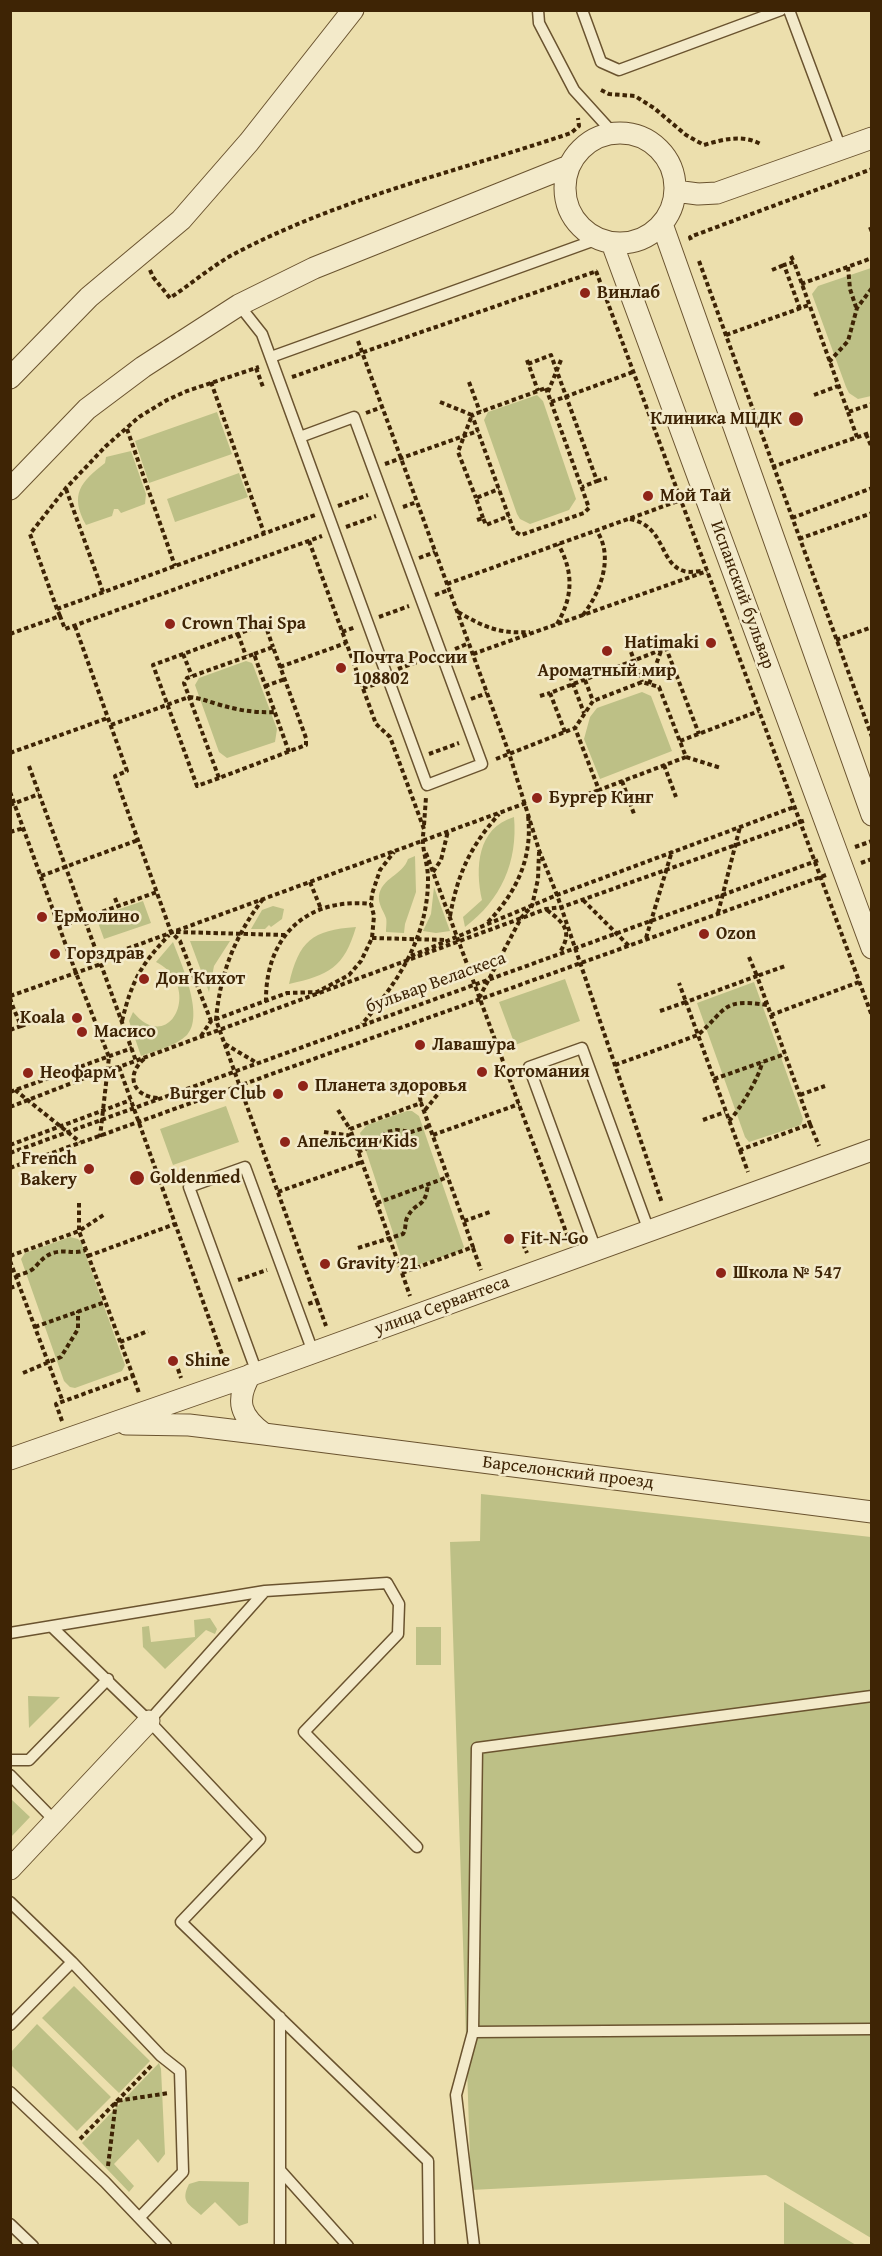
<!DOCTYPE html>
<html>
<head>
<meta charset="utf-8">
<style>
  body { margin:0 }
  #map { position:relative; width:882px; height:2256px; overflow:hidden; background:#ecdfad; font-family:"Gentium Book Plus",serif }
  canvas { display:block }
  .frame { position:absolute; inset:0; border:12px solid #3e2405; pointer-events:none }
</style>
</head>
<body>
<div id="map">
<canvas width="882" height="2256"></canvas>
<div class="frame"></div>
</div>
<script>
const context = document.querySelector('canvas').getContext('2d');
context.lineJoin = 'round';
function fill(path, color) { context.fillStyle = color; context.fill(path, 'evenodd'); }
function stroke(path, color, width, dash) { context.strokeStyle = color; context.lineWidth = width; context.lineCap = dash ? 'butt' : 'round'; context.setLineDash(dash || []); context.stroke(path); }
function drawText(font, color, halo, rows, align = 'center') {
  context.font = font + ' "Gentium Book Plus",serif'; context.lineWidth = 5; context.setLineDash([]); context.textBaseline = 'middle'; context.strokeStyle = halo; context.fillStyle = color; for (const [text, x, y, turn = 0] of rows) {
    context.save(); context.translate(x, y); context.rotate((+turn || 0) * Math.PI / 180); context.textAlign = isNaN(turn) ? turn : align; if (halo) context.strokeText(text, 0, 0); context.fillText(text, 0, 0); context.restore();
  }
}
const green = new Path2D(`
  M871 268V396L858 399 849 393 846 387 812 294 818 286Z
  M537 395 543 401 576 499 569 510 530 524 520 519 517 514 484 420 488 412Z
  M217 412 232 454 149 483 135 441Z
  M131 451 146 494 145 504 121 513 118 509H114L112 516 86 525C69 494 81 482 105 463L106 457Z
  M239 473 248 497 175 522 167 499Z
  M246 661 252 663 253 665 277 729 275 742 227 758 219 752 195 685 199 678Z
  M642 692 651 696 672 751 600 779 584 739 590 717 597 708Z
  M514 817C518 862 501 900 465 927L463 917 482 900C475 868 477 828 514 817Z
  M415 856 416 892 405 924 404 933 386 932C386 928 387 921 386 918 383 910 378 904 379 896 381 878 403 875 408 859Z
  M434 887 450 931 436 933 423 931 431 914Z
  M143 901 151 923 104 939 96 917Z
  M273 906 284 909 282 919 271 927 269 925 265 929H251L262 910Z
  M356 927C344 968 329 975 289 984 299 941 312 930 356 927Z
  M190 941H230L214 966 209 992Z
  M173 942C181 963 205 1016 187 1035 176 1046 155 1051 141 1056L129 1021 133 1012C171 1057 203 985 156 962Z
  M565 979 580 1021 515 1045 499 1002Z
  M754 982 803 1119 801 1125 749 1142 745 1137 697 1003Z
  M226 1106 239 1142 173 1165 160 1129Z
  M407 1111H412L419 1116 464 1247 461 1251 407 1268 403 1263 360 1133 367 1125Z
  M70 1237 78 1239 81 1242 125 1365 122 1371 75 1388 70 1387 64 1381 21 1259 25 1253Z
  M481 1494 871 1537V2238L766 2175 471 2190 450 1542 480 1541Z
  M210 1618 217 1629 215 1634 206 1630 165 1669 143 1647 142 1627 149 1626 151 1642 195 1637 194 1620Z
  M416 1627H441V1665H416Z
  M28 1696 60 1697 29 1728Z
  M11 1799 30 1817 11 1837H10Z
  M74 1986 150 2061 119 2093 42 2018Z
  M37 2024 111 2097 77 2131 11 2065V2052Z
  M159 2063 161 2069 165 2154 158 2163 138 2139 114 2164 134 2186 129 2192 82 2143Z
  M199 2181 249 2182 248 2223 239 2226 215 2202 201 2215C189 2204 180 2202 189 2184Z
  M784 2202 856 2245H784Z`);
const path = new Path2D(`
  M601 90 609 94 635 96 654 108 686 135 704 145C724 139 744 134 762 145
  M870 227 872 232
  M691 240 690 237 872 169
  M791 256 794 262
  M699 261 872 737
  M848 267 850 289 856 307
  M150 270 153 277 170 298C191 284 212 266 234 254 340 198 459 171 571 133L579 126 578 118
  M772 270 784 265
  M596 271 872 1016
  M801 284 872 258
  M800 309 784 265 794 262 848 412 872 404
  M726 335 809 305
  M358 341 509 753 539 850 557 895 662 1203
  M527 360 538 391
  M829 362 848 341 857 308 872 288
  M528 364 551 355 597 481 582 487
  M256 368 263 387
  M292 377 597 271
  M211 382 264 533
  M469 382 480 412
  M546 388 589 508 584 513 521 535 514 531 472 415Z
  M548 392 561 360
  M814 395 838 386
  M440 402 472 415 458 452 476 498
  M551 402 633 372
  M848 412 857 437
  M366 413 382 407
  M127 429 175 566
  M866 434 872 448
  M385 464 478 431
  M772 467 872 432
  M597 481 607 478
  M66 489 103 592
  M338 506 368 495
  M403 507 417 502
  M483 518 476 498 499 489
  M792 518 872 488
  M630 519C666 526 659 564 684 571 689 573 698 571 703 571
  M477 520 483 518 486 525 509 516
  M346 527 376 516
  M799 539 872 513
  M309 541 376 724 390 737 424 829C420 847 428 861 428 879 428 937 398 982 362 1024
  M419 558 435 552
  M447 584 681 500
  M435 595 449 590
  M57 609 30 534 66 488 106 446 139 417 167 400 187 391 259 367
  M458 612C484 627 499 634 530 632
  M583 615C600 593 615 556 596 530
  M60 616 57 609 315 515
  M379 617 409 606
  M557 624C573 597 574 572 558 544
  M75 626 127 771 115 776 171 932 180 941 211 1021
  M342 632 356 627
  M10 634 60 616 65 629 322 536
  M238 634 246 656
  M836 640 872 627
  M666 648 674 646
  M455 649 469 643
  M631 652 642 682
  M183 654 192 676
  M254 654 273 647 306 738V745L219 778 184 683 187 678 254 654 289 752
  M473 654 707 571
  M280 667 346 643
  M398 669 428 658
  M570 676 584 713
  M585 680 593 701
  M649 684 661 651
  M265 686 285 679
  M363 688 376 684
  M540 696 550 693
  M471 699 487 693
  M111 725 189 697C200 698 207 701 217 704 237 710 254 713 275 712
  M565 732 550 693 666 648 699 734
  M680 741 759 711
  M10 753 108 718
  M429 754 459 743
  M686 757 721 768
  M496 759 575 728 593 701 642 682 659 687 686 757 599 790 575 728
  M664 765 676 797
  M29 766 136 1061
  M219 778 197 786 153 665 265 624 273 647
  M622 781 634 814
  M10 792 76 973 109 1057 100 1137
  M580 797 599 790
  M10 805 39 794
  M424 825 426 797
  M10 832 24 828
  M855 847 872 841
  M426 853 569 1240
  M861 863 872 859
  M433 872 441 860 448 831
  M41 876 138 840
  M310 882 321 909
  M115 898 118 906
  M263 899C235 936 220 973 216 1020L317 1301 308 1304
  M583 900 629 946
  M547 910C564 923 573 931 560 952
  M718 913 740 827
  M450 916C458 873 470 847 499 814
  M488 922C516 893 533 858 528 816
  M60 927 157 892
  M176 932 285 935
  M372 938 446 940
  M646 938 672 851
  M411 956 557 895 794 807
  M749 957 757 976 785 966
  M99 959 526 803
  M10 996 101 964
  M10 998 13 1007 10 1008
  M479 998 521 918 532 906 538 879 539 852
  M266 1002C265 937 306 897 371 904
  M767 1005C722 998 727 1009 698 1035L740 1150 810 1124 771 1015
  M660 1011 686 1002 679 983
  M122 1021C132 980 141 965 169 935
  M21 1026 38 1020
  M10 1030 21 1026 13 1007
  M201 1036 211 1021 287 993 317 992 349 975 361 961 372 938 374 916 371 904 372 894 380 870 394 852
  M225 1044 257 1063
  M144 1059C125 1075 133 1097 158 1098
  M615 1065 698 1035 686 1002 757 976 771 1015 859 982
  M119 1067 225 1363
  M714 1079 785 1054
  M417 1082 421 1103
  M15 1090 80 1142
  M10 1092 132 1048
  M800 1095 825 1086
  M10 1107 108 1069 119 1067 546 909 562 907 806 820
  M338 1110 350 1129
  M425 1110 446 1084
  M703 1120 725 1112
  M729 1121C738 1112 761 1075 762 1062
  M810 1124 819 1146
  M324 1132 353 1136
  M433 1135 519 1104
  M10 1145 131 1100
  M740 1150 748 1172
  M358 1152 378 1143 386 1132 397 1130 411 1132 430 1126
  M10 1153 819 860
  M10 1168 826 875
  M278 1192 362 1162
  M79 1203V1231L105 1214
  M377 1203 448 1177
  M464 1221 490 1212
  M523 1244 527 1253
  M358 1248 403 1234C407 1227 404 1222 408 1216 417 1200 425 1210 428 1184
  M473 1248 481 1270
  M10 1256 79 1231 133 1376
  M88 1256 175 1224
  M10 1261 63 1402
  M402 1273 473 1247 421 1103 350 1129 402 1273 410 1296
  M16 1276C22 1274 30 1272 34 1268 40 1262 44 1256 53 1253 66 1249 73 1255 86 1250
  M238 1280 267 1270
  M10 1288 19 1285
  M317 1301 326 1326
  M35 1327 105 1302
  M120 1342 148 1331
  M178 1369 181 1378
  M23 1373 61 1357 78 1329V1311
  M62 1421 56 1404 133 1376 139 1393
  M80 2139 152 2065
  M108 2166 116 2101 169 2093`);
const service = new Path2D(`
  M538 10 539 23 574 90 613 133
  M582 10 601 62 619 70 781 10
  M789 10 841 149
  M239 305 262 334 427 785 482 764 354 417 300 437
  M271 357 598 239
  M596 1250 529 1067 582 1048 649 1231
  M257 1373 189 1187 245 1167 313 1352
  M52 1627 149 1721 260 1839 181 1922 428 2161 429 2246
  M10 1633 265 1591 387 1583 399 1604 398 1634 304 1732 417 1847
  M149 1721 265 1591
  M10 1760H29L108 1679
  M10 1775 55 1821
  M10 1902 72 1962 161 2056 180 2071 183 2172 140 2217
  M280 2017V2246
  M10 2025 72 1962
  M473 2032 872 2029
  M10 2092 105 2182 166 2246
  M280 2170 348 2246
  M10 2224 33 2246
  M474 2246 456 2095 473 2032 477 1748 872 1696`);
const minor = new Path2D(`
  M565 188a55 55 0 1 1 110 0a55 55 0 1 1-110 0Z
  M675 191 698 194 717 193 872 138
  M662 224 872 815
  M612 243 872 948
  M10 378 89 297 181 220 249 142 353 10
  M10 489 87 409 143 367 239 305 314 268 569 166
  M250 1375C235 1401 240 1416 264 1434
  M126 1424 189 1425 264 1434 872 1512
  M10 1459 257 1373 872 1150
  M10 1869 149 1721`);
const markers = [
  [585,293,6,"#8f2418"],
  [796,419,8,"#8f2418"],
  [648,496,6,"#8f2418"],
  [170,624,6,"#8f2418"],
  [711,643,6,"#8f2418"],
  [607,651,6,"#8f2418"],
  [341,668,6,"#8f2418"],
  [537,798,6,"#8f2418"],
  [42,917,6,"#8f2418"],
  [704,934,6,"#8f2418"],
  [55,954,6,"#8f2418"],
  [144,979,6,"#8f2418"],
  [77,1018,6,"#8f2418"],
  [82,1032,6,"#8f2418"],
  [420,1045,6,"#8f2418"],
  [482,1072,6,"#8f2418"],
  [28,1073,6,"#8f2418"],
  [303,1086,6,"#8f2418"],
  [278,1094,6,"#8f2418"],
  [285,1142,6,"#8f2418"],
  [89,1169,6,"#8f2418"],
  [137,1178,8,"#8f2418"],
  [509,1239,6,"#8f2418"],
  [325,1264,6,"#8f2418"],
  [721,1273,6,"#8f2418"],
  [173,1361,6,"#8f2418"]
];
const poiNames = [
  ["Винлаб",597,293],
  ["Клиника МЦДК",782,419,"right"],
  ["Мой Тай",660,496],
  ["Crown Thai Spa",182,624],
  ["Hatimaki",699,643,"right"],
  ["Почта России",353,658],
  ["108802",353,679],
  ["Ароматный мир",607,671,"center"],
  ["Бургер Кинг",549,798],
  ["Ермолино",54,917],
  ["Ozon",716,934],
  ["Горздрав",67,954],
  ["Дон Кихот",156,979],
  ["Koala",65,1018,"right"],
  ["Масисо",94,1032],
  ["Лавашура",432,1045],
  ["Котомания",494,1072],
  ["Неофарм",40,1073],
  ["Планета здоровья",315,1086],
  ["Burger Club",266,1094,"right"],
  ["Апельсин Kids",297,1142],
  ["French",77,1159,"right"],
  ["Bakery",77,1180,"right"],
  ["Goldenmed",150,1178],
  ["Fit-N-Go",521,1239],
  ["Gravity 21",337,1264],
  ["Школа № 547",733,1273],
  ["Shine",185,1361]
];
const streetNames = [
  ["Испанский бульвар",742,595,70],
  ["бульвар Веласкеса",436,983,-20],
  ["улица Сервантеса",442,1306,-20],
  ["Барселонский проезд",568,1473,7]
];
fill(green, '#bdc086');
stroke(service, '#6a532f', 13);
stroke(minor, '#6a532f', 23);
stroke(path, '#3e2405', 4, [4.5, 3]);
stroke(service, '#f3eaca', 10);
stroke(minor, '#f3eaca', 21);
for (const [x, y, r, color] of markers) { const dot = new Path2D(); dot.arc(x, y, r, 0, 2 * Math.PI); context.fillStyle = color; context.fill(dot); stroke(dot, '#f3eaca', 2); }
drawText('bold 18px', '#3e2405', '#f3eaca', poiNames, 'left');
drawText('18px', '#3e2405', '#f3eaca', streetNames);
</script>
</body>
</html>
